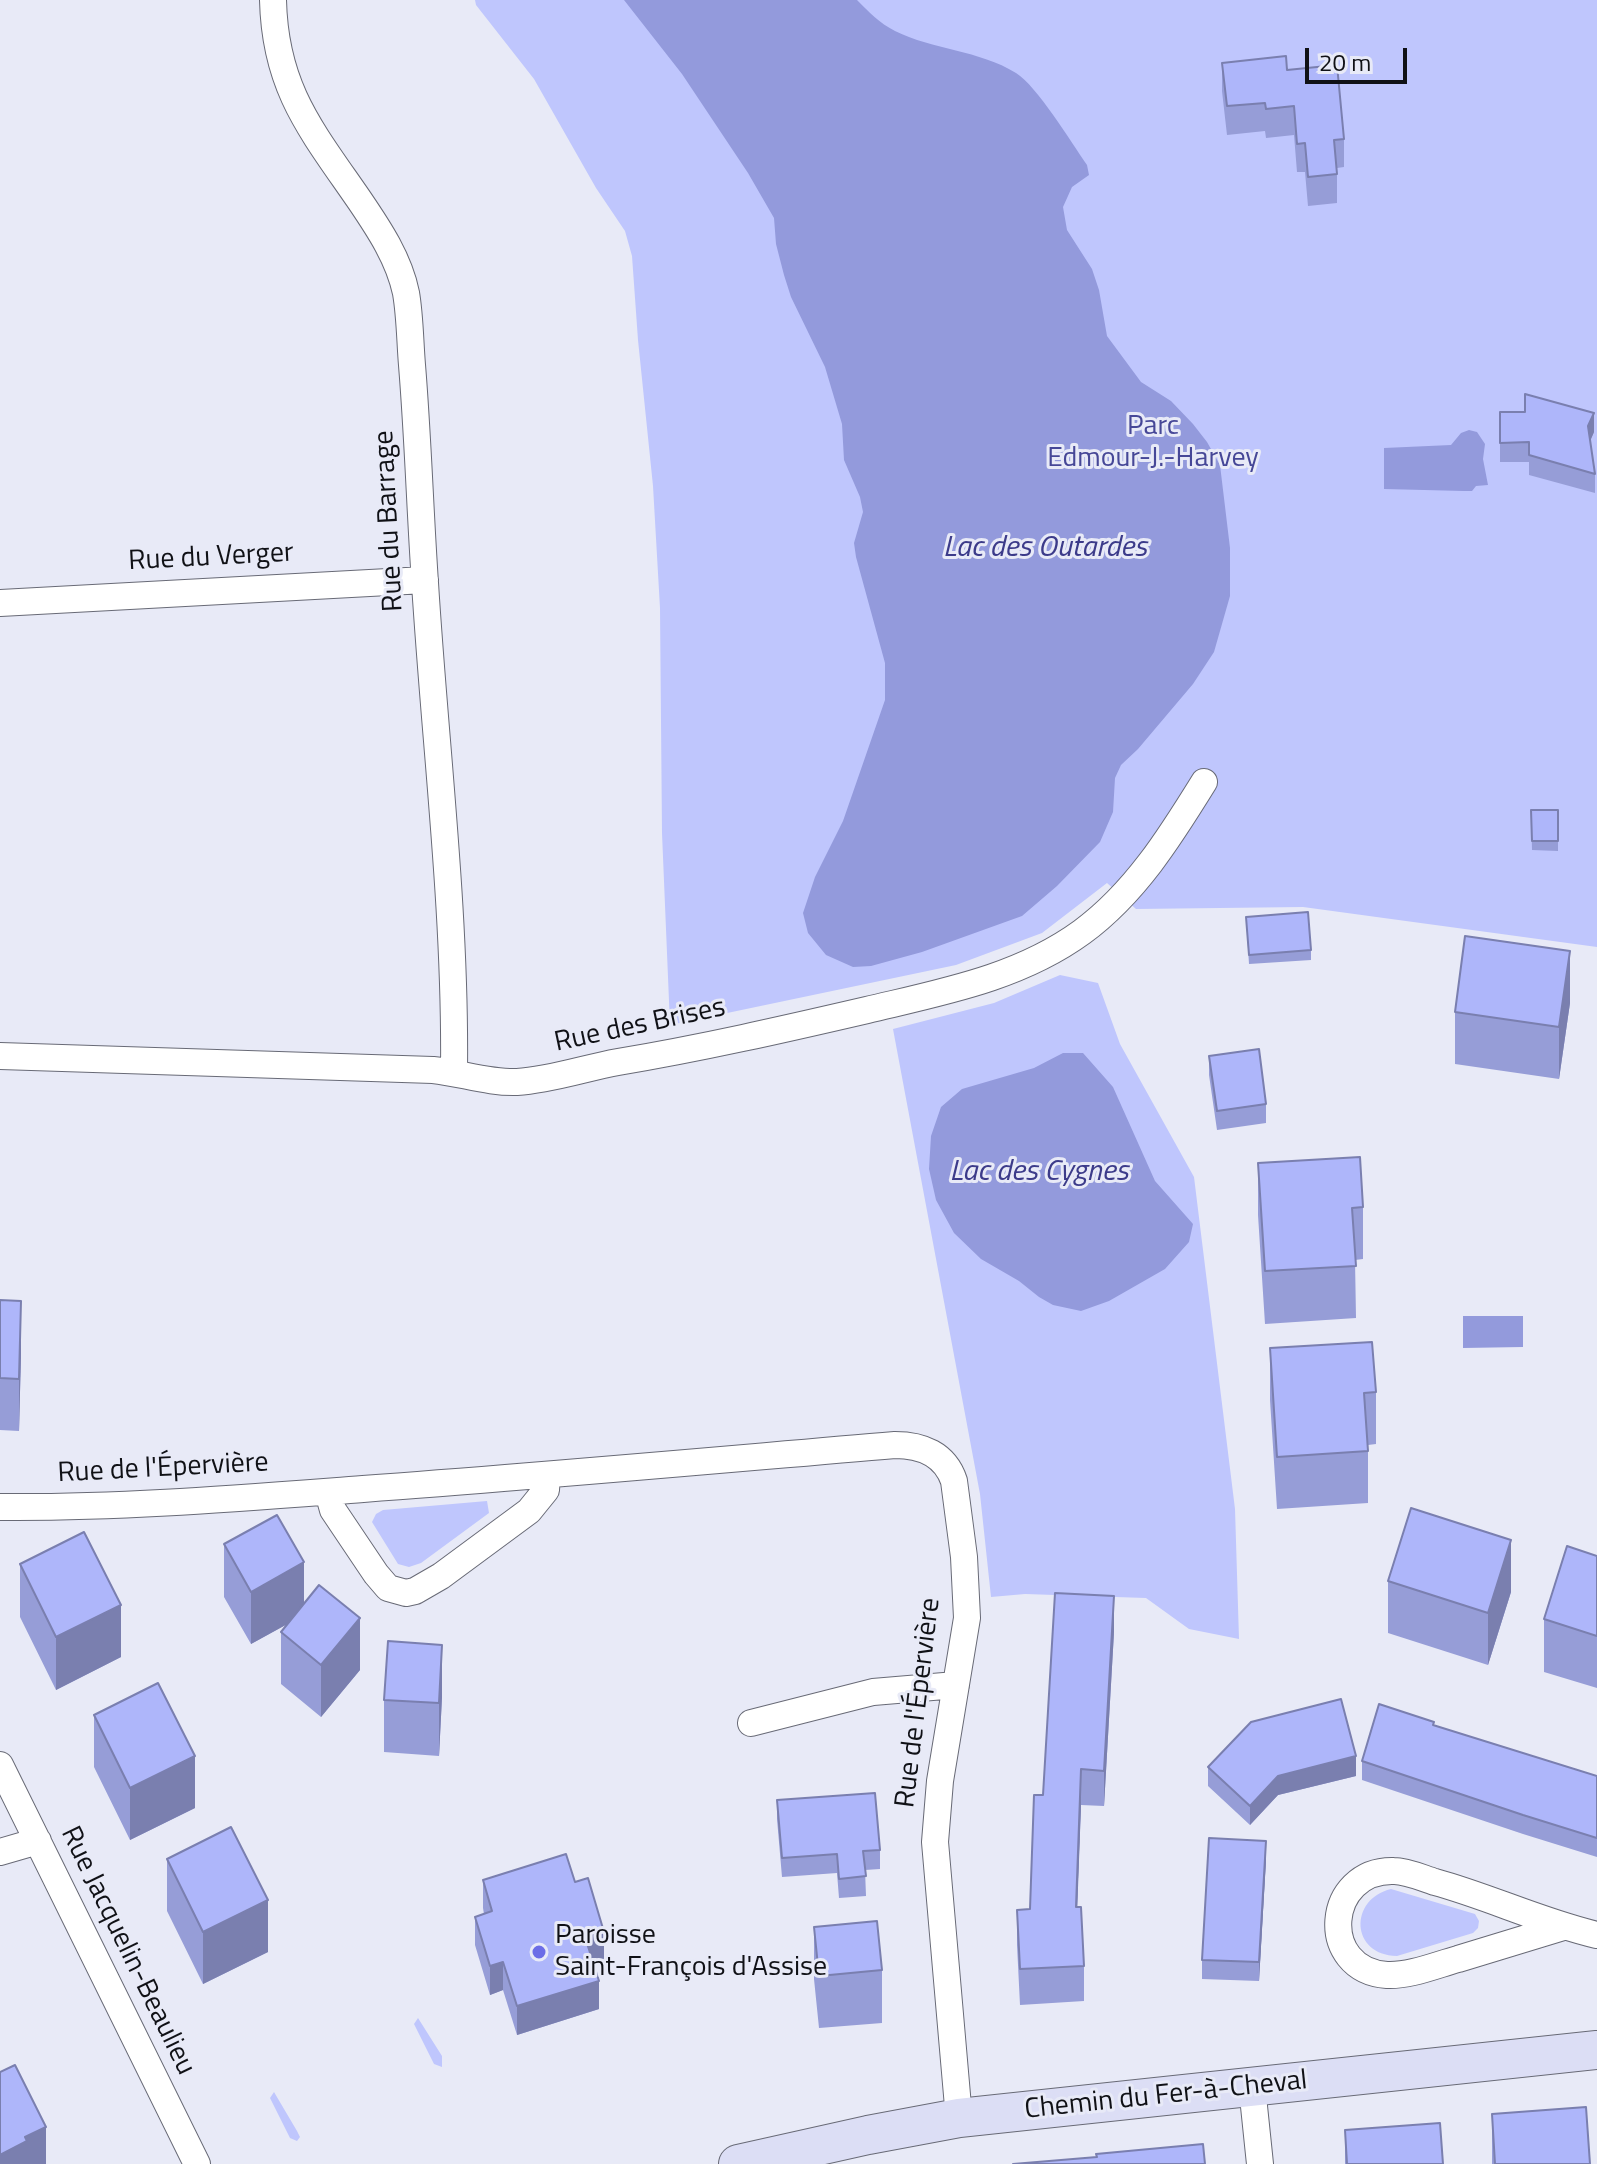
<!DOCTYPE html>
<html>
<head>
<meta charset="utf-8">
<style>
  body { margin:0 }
  #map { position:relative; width:1597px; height:2164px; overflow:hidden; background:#e8eaf7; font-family:"Titillium Web",sans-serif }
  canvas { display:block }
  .scale { position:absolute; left:1305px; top:48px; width:102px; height:36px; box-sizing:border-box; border:4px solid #101116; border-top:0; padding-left:10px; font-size:24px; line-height:28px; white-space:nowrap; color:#101116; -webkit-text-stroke:6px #e8eaf7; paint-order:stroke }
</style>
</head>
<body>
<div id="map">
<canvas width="1597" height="2164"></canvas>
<div class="scale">20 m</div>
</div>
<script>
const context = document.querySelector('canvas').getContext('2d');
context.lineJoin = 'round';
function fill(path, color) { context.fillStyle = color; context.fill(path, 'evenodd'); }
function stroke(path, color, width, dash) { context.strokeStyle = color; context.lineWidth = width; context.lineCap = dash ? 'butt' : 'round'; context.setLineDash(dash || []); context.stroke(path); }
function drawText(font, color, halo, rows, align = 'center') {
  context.font = font + ' "Titillium Web",sans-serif'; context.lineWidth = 6; context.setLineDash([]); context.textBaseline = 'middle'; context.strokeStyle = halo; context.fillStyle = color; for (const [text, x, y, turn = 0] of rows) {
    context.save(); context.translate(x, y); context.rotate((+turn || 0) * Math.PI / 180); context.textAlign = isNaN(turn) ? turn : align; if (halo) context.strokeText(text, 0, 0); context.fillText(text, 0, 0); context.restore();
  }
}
const green = new Path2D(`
  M475 0H1597V947L1303 907 1136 909 1107 883 1042 933 956 965 670 1025 662 833 660 608 653 486 638 340 632 256 625 231 596 188 534 79 476 5Z
  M1060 975 1098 983 1120 1044 1194 1177 1235 1509 1239 1639 1189 1629 1146 1598 1025 1594 991 1597 980 1494 893 1029 994 1003Z
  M487 1501 489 1513 421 1563 409 1567 398 1564 372 1522 376 1514 383 1510Z
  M1391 1889 1475 1914 1479 1921 1478 1928 1473 1933 1397 1956C1350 1955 1349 1899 1391 1889Z
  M418 2018 442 2056V2067L434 2064 414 2024Z
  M274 2092 297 2131 300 2137 297 2141 290 2138 270 2098Z`);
const water = new Path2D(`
  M624 0H857C869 12 879 23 895 31 933 50 979 50 1016 73 1037 86 1071 142 1087 165L1089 175 1072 187 1063 207 1067 230 1092 269 1099 290 1107 336 1141 382 1171 401 1193 424 1207 442 1220 465 1230 548V596L1214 652 1193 684 1138 749 1121 765 1115 778 1113 812 1100 842 1057 886 1022 916 922 952 871 966 853 967 826 955 808 933 803 913 815 877 843 821 885 700V663L856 557 854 543 863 512 860 497 844 460 842 424 825 367 791 297 784 275 776 244 774 218 748 173 682 74Z
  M1469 430 1477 432 1485 444 1483 459 1488 485 1476 486 1472 491H1464L1384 489V448L1451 445 1461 433Z
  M1063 1053H1083L1113 1087 1155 1181 1193 1224 1189 1242 1165 1269 1109 1301 1081 1311 1053 1305 1039 1297 1019 1281 981 1259 954 1233 936 1200 929 1169 931 1136 941 1107 962 1089 1034 1068Z
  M1463 1316H1523V1347L1463 1348Z`);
const street = new Path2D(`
  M273 0C275 89 312 131 360 201 379 229 399 259 406 293 410 316 410 341 412 365 418 438 420 510 425 583 435 745 456 910 454 1072
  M0 603 425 580
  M0 1056 433 1070C461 1073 489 1083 517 1082 551 1080 585 1068 618 1062 702 1048 785 1029 867 1010 942 992 1019 978 1082 932 1135 893 1170 837 1204 782
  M328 1492 333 1510 376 1574 388 1588 406 1593 415 1591 441 1576 529 1511 546 1490 547 1475
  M0 1507C122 1508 242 1498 363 1489 541 1476 718 1460 895 1445 922 1445 945 1454 954 1481L964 1557 967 1618 940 1781 935 1842 959 2118
  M751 1723 873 1692 956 1685
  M0 1765 197 2164
  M0 1852 38 1841
  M1563 1927C1528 1938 1493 1948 1458 1959 1436 1965 1410 1976 1387 1975 1317 1970 1325 1869 1394 1871 1407 1871 1422 1878 1435 1882 1490 1897 1541 1922 1597 1935
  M1252 2087 1260 2164`);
const secondary = new Path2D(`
  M738 2164 868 2135 959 2118 1597 2050`);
const wall = new Path2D(`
  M1222 63 1287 70 1344 139V167L1337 168V203L1308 206 1305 172H1297L1294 135 1266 138 1265 131 1227 135 1222 91Z
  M1500 412 1594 432 1590 441 1595 474V493L1529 475V462H1500Z
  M1531 810H1558V851L1532 850Z
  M1246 917 1311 950V960L1249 964Z
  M1570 1003 1559 1079 1455 1064V1012Z
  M1209 1056 1266 1104V1123L1217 1130 1209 1075Z
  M1258 1163 1363 1207V1259L1355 1260 1356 1318 1265 1324 1258 1215Z
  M0 1300 21 1353 19 1431 0 1430Z
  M1270 1348 1376 1392V1444L1368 1445V1503L1277 1509 1270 1400Z
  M224 1544 304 1603 360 1670 321 1717 281 1684V1632L287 1624 251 1644 224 1597Z
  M1597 1556V1688L1544 1672V1619Z
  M20 1564 121 1657 56 1690 20 1617Z
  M1388 1581 1511 1592 1488 1665 1388 1633Z
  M1114 1632 1104 1806 1081 1805 1077 1907 1084 1966V2001L1020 2005 1017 1945V1910L1030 1909 1043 1795Z
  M442 1697 439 1756 384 1752V1700Z
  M94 1715 195 1808 130 1840 94 1767Z
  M1434 1725 1597 1776V1857L1523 1834 1362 1780V1761Z
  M1208 1767 1356 1776 1278 1795 1250 1825 1208 1786Z
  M777 1800 880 1850V1869L865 1870 866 1896 839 1898 837 1873 782 1877 777 1819Z
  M167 1859 268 1952 203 1984 167 1911Z
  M1266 1860 1259 1981 1202 1979V1960Z
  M483 1880 575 1882 604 1960 593 1963 599 2009 517 2035 503 1990 490 1995 475 1945V1917L484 1914 483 1908Z
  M814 1927 882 1970V2023L819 2028 814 1979Z
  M1492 2114 1590 2164H1492Z
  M1345 2130 1443 2164H1345Z`);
const shadedWall = new Path2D(`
  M1594 413V432L1588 446V426Z
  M1570 951V1003L1559 1079V1027Z
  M21 1301V1353L19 1431V1379Z
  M1511 1540V1592L1488 1665V1613Z
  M304 1562V1615L251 1644V1592Z
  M1114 1596V1632L1104 1806V1771Z
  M121 1605V1657L56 1690V1637Z
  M360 1618V1670L321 1717V1665Z
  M442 1645V1697L439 1756V1703Z
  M195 1756V1808L130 1840V1788Z
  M1356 1756V1776L1278 1795 1250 1825V1806L1278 1776Z
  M1081 1769V1805L1076 1943V1907Z
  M1266 1841V1860L1259 1981V1962Z
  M268 1900V1952L203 1984V1932Z
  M604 1932V1960L585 1966V1937Z
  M503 1962V1990L490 1995V1966Z
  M599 1981V2009L517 2035V2006Z
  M46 2127V2164H0V2155L25 2137Z`);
const building = new Path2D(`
  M1286 56 1287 70 1337 65 1344 139 1334 140 1337 174 1308 177 1305 143 1297 144 1294 106 1266 109 1265 103 1227 106 1222 63Z
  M1525 394 1594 413 1588 426 1595 474 1529 455V442L1500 443V412H1525Z
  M1531 810H1558V841H1532Z
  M1308 912 1311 950 1249 955 1246 917Z
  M1465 936 1570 951 1559 1027 1455 1012Z
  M1259 1049 1266 1104 1217 1111 1209 1056Z
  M1360 1157 1363 1207 1352 1208 1356 1266 1265 1271 1258 1163Z
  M0 1300 21 1301 19 1379 0 1378Z
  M1372 1342 1376 1392 1364 1393 1368 1451 1277 1457 1270 1348Z
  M1411 1508 1511 1540 1488 1613 1388 1581Z
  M277 1515 304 1562 251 1592 224 1544Z
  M84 1532 121 1605 56 1637 20 1564Z
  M1567 1546 1597 1556V1636L1544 1619Z
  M319 1585 360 1618 321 1665 281 1632Z
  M1055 1593 1114 1596 1104 1771 1081 1769 1076 1907H1081L1084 1966 1020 1969 1017 1910 1030 1909 1034 1795H1043Z
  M388 1641 442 1645 439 1703 384 1700Z
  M158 1683 195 1756 130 1788 94 1715Z
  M1341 1699 1356 1756 1278 1776 1250 1806 1208 1767 1251 1722Z
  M1379 1704 1434 1722 1433 1725 1597 1776V1838L1523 1815 1362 1761Z
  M875 1793 880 1850 863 1851 866 1876 839 1879 837 1854 782 1858 777 1800Z
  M231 1827 268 1900 203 1932 167 1859Z
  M1209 1838 1266 1841 1259 1962 1202 1960Z
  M566 1854 575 1882 588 1878 604 1932 585 1937 599 1981 517 2006 503 1962 490 1966 475 1917 492 1911 483 1880Z
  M877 1921 882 1970 819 1976 814 1927Z
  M15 2065 46 2127 25 2137 27 2141 0 2155V2072Z
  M1586 2107 1590 2164H1495L1492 2114Z
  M1440 2123 1443 2164H1347L1345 2130Z
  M1203 2144 1205 2164H1013L1097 2157 1096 2154Z`);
const markers = [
  [539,1952,8,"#6c6de7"]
];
const parkNames = [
  ["Parc",1153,427],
  ["Edmour-J.-Harvey",1153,459]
];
const streetNames = [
  ["Rue du Barrage",390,521,-93],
  ["Rue du Verger",211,558,-3],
  ["Rue des Brises",640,1026,-12],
  ["Rue de l'Épervière",163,1469,-3],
  ["Rue de l'Épervière",919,1703,-83],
  ["Rue Jacquelin-Beaulieu",127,1951,64],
  ["Chemin du Fer-à-Cheval",1166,2096,-6]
];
const poiNames = [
  ["Paroisse",555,1936],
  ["Saint-François d'Assise",555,1968]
];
const waterNames = [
  ["Lac des Outardes",1045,549],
  ["Lac des Cygnes",1039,1173]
];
fill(green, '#bfc6fd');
fill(water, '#939adc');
stroke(street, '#686a76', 28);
stroke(secondary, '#686a76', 40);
stroke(street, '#fff', 26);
stroke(secondary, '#dcdef5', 38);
fill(wall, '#969dd7');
fill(shadedWall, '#7a7faf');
fill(building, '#aeb6fa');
stroke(building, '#7a7faf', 2);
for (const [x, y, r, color] of markers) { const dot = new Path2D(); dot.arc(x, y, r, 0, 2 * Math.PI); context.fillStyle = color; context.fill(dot); stroke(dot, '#e8eaf7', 3); }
drawText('28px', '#464797', '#e8eaf7', parkNames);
drawText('28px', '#101116', '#e8eaf7', streetNames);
drawText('28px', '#101116', '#e8eaf7', poiNames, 'left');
drawText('italic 30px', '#3c3b8a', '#e8eaf7', waterNames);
</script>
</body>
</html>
